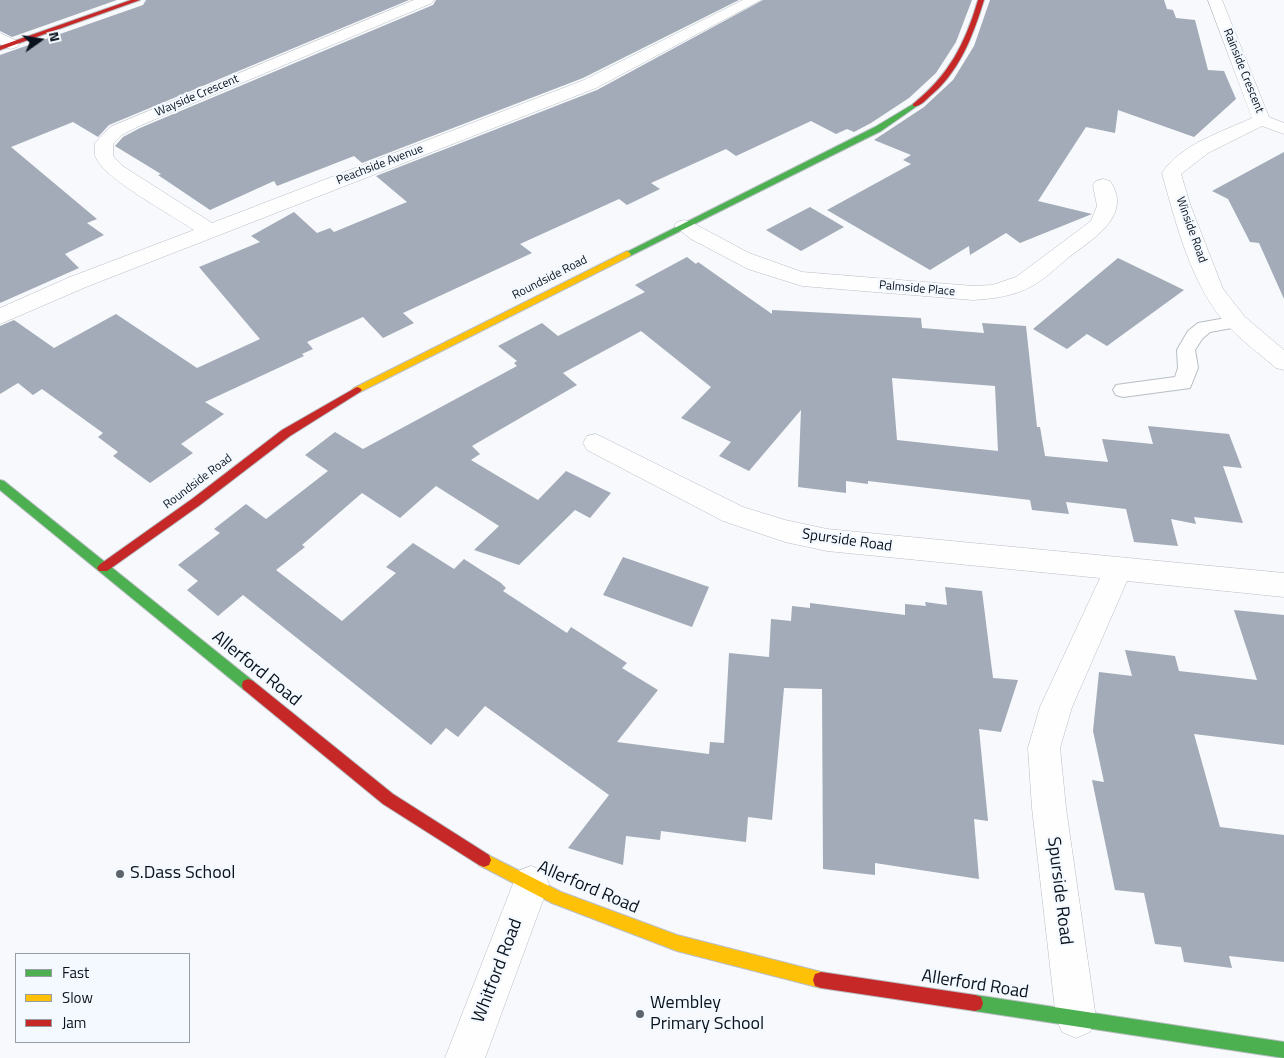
<!DOCTYPE html>
<html>
<head>
<meta charset="utf-8">
<style>
  body { margin:0 }
  #map { position:relative; width:1284px; height:1058px; overflow:hidden; background:#f7f9fc; font-family:"Titillium Web",sans-serif }
  canvas { display:block }
  .legend { position:absolute; left:15px; top:953px; width:175px; height:90px; box-sizing:border-box; background:#f4f9ff; border:1px solid #969da5; margin:0; padding:6px 9px; list-style:none; font-size:15px; color:#0a131d }
  .legend li { display:flex; align-items:center; gap:10px; height:25px }
  .legend b { width:25px; border:1px solid #969da5 }
  .north { position:absolute; left:15px; top:15px; width:50px; height:50px; -webkit-text-stroke:4px #f4f9ff; paint-order:stroke; rotate:77deg; font-size:14px; font-weight:700; line-height:20px; text-align:center; color:#0a131d }
  .north::after { content:''; display:block; margin:auto; width:18px; height:22px; background:#0a131d; clip-path:polygon(50% 0,100% 100%,50% 72%,0 100%) }
</style>
</head>
<body>
<div id="map">
<canvas width="1284" height="1058"></canvas>
<ul class="legend">
<li><b style="height:6px;background:#4caf50"></b>Fast</li>
<li><b style="height:6px;background:#ffc107"></b>Slow</li>
<li><b style="height:6px;background:#c62828"></b>Jam</li>
</ul>
<div class="north">N</div>
</div>
<script>
const context = document.querySelector('canvas').getContext('2d');
context.lineJoin = 'round';
function fill(path, color) { context.fillStyle = color; context.fill(path, 'evenodd'); }
function stroke(path, color, width, dash) { context.strokeStyle = color; context.lineWidth = width; context.lineCap = dash ? 'butt' : 'round'; context.setLineDash(dash || []); context.stroke(path); }
function drawText(font, color, halo, rows, align = 'center') {
  context.font = font + ' "Titillium Web",sans-serif'; context.lineWidth = 4.5; context.setLineDash([]); context.textBaseline = 'middle'; context.strokeStyle = halo; context.fillStyle = color; for (const [text, x, y, turn = 0] of rows) {
    context.save(); context.translate(x, y); context.rotate((+turn || 0) * Math.PI / 180); context.textAlign = isNaN(turn) ? turn : align; if (halo) context.strokeText(text, 0, 0); context.fillText(text, 0, 0); context.restore();
  }
}
const building = new Path2D(`
  M0 0H117L12 37 0 31Z
  M146 0H409L109 125 98 137 73 122 11 147 97 219 87 223 104 235 65 254 79 268 0 303V55L143 5Z
  M436 0H739L583 78 362 163 354 156 277 186 274 181 210 210 158 175 161 174 115 146 123 137 140 128 433 5Z
  M763 0H972L956 42 936 73 909 98 871 123 854 132 847 129 836 134 811 121 736 156 726 149 651 183 660 189 627 205 619 199 520 244 532 253 403 313 414 323 383 338 363 317 307 342 313 349 302 354 304 356 205 402 224 414 181 444 193 453 150 483 113 456 118 452 98 437 103 433 42 389 33 395 18 383 0 394V326L14 320 54 348 116 314 197 368 260 339 199 267 260 242 251 236 294 212 317 233 330 228 334 232 407 202 376 176 597 90Z
  M990 0H1164L1167 9 1173 10 1176 18 1195 20 1208 70 1224 71 1236 99 1194 137 1118 110 1115 133 1086 127 1038 201 1092 214 1020 243 1006 233 970 255 969 246 930 270 827 210 911 164 903 160 911 155 874 140 924 107 953 80 974 46Z
  M1284 152V299L1259 243 1250 242 1228 199 1212 191Z
  M810 207 844 227 801 251 766 230Z
  M687 257 696 264 698 262 772 314V310L921 318 922 328 984 333 982 323 1026 326 1037 427H1040L1045 456 1108 462 1102 439 1153 444 1148 426 1229 434 1242 468 1223 466 1243 523 1194 517 1196 524 1171 519 1178 546 1134 542 1126 509 1066 502 1069 514 1032 510 1030 500 868 481V484L846 481V493L798 487 801 410 749 471 719 456 731 442 681 418 711 387 641 331 563 373 577 385 472 446 480 454 471 460 538 500 566 471 611 493 590 518 575 510 519 565 474 550 499 526 436 486 400 518 362 493 302 545 305 547 276 570 342 621 396 573 386 567 413 543 454 569 464 559 501 583 506 588 503 591 567 633 571 627 627 663 622 668 658 690 617 742 709 754 710 742 724 743 729 653 769 657 771 619 791 621 792 606 810 608V603L905 615V604L926 606 925 602 947 605 945 587 982 591 993 678 1018 680 1001 732 979 729 988 821 974 819 979 879 875 863V875L823 869 822 689 784 688 772 820 748 817 746 842 661 831 660 840 626 836 623 865 568 848 609 795 485 706 458 737 446 728 431 745 243 595 218 616 187 590 198 581 178 565 220 533 214 529 246 504 266 519 328 471 305 455 335 432 363 449 517 366 514 363 517 361 498 346 542 323 558 336 645 292 635 285ZM892 378 995 386 998 451 897 440Z
  M1118 258 1184 290 1107 346 1087 334 1067 349 1033 329Z
  M623 557 709 587 692 627 603 595Z
  M1234 610 1284 615V745L1194 734 1220 827 1284 835V962L1229 956 1232 968 1184 962 1181 947 1155 944 1144 893 1115 890 1092 780 1104 782 1093 731 1099 672 1132 676 1125 650 1175 656 1179 671 1257 680Z`);
const lane = new Path2D(`
  M1237 316 1243 318 1246 322 1243 326 1210 332 1202 339 1195 350 1198 368 1190 388 1123 397 1116 395 1113 390 1116 385 1175 377 1178 368 1177 350 1188 331 1198 323Z`);
const street = new Path2D(`
  M414 0H434L432 3 139 126 122 135 113 144V156L124 167 212 223 584 80 743 0H761L596 88 86 287 0 324V308L70 277 194 230C172 215 106 180 96 158 94 154 95 148 95 143L110 127Z
  M1208 0H1222L1269 117 1284 123V134L1262 126 1208 153 1181 174 1191 207 1223 289 1245 317 1284 350V370L1276 368C1260 354 1243 342 1229 327 1192 288 1176 224 1162 173 1181 144 1222 132 1252 118Z
  M0 33 17 41 19 44 17 47 11 49 0 44Z
  M1103 179 1110 181C1134 216 1091 240 1068 258 1057 267 1045 279 1032 286 1015 296 992 299 973 300L802 286 748 269 691 239 674 226 677 222 684 220 691 222 749 253 802 272 973 286 992 285 1016 277 1091 221 1097 206 1093 185 1096 181Z
  M596 434 743 507 785 520 827 529 1284 573V597L1127 581 1072 707 1060 748 1066 808 1096 1018 1090 1032 1076 1038 1062 1032 1056 1018 1032 808 1028 748 1040 707 1100 578 827 551 785 542 723 521 587 450 583 443 587 436Z
  M531 866 544 871 549 884 485 1058H445L518 871Z`);
const fast = new Path2D(`
  M915 103 919 105 917 106 881 131 630 256 627 257 623 254 875 127Z
  M0 480 4 481 253 681 254 685 253 689 248 691 243 689 0 490Z
  M975 995 1284 1042V1058L975 1011 969 1009 967 1003 969 997Z`);
const slow = new Path2D(`
  M627 251 631 254 630 256 360 392H354L352 390 354 388Z
  M484 853 561 892 677 935 821 972 827 974 829 980 827 986 821 988 677 951 552 903 479 865 477 860 479 855Z`);
const jam = new Path2D(`
  M131 0H140L0 50V46Z
  M978 0H984C973 36 959 73 929 97 924 102 919 107 913 106V104C949 75 965 44 978 0Z
  M357 387 360 388 362 390 360 392 290 436 200 505 107 571H99L97 568 99 565 192 499 282 430Z
  M248 679 253 681 393 794 489 855 491 860 489 865 484 867 479 865 383 804 243 689 242 685 243 681Z
  M821 972 975 995 981 997 983 1003 981 1009 975 1011 821 988 815 986 813 980 815 974Z`);
const markers = [
  [120,874,5,"#5d646b"],
  [640,1014,5,"#5d646b"]
];
const farStreetnames = [
  ["Rainside Crescent",1243,71,68],
  ["Wayside Crescent",197,96,-23],
  ["Peachside Avenue",380,165,-21],
  ["Winside Road",1191,230,70],
  ["Roundside Road",550,278,-27],
  ["Palmside Place",917,289,5],
  ["Roundside Road",198,482,-37]
];
const streetNames = [
  ["Spurside Road",847,541,8]
];
const nearStreetnames = [
  ["Allerford Road",256,669,39],
  ["Allerford Road",588,888,23],
  ["Spurside Road",1059,891,83],
  ["Whitford Road",498,971,-69],
  ["Allerford Road",975,985,9]
];
const nearPoinames = [
  ["S.Dass School",130,874],
  ["Wembley",650,1004],
  ["Primary School",650,1025]
];
fill(building, '#a2abb7');
stroke(lane, '#b8bec4', 2);
stroke(street, '#b8bec4', 1);
stroke(fast, '#b8bec4', 2);
stroke(slow, '#b8bec4', 2);
stroke(jam, '#b8bec4', 2);
fill(lane, '#fefeff');
fill(street, '#fefeff');
fill(fast, '#4caf50');
fill(slow, '#ffc107');
fill(jam, '#c62828');
for (const [x, y, r, color] of markers) { const dot = new Path2D(); dot.arc(x, y, r, 0, 2 * Math.PI); context.fillStyle = color; context.fill(dot); stroke(dot, '#f4f9ff', 2); }
drawText('12px', '#0a131d', '#f4f9ff', farStreetnames);
drawText('15px', '#0a131d', '#f4f9ff', streetNames);
drawText('18px', '#0a131d', '#f4f9ff', nearStreetnames);
drawText('18px', '#0a131d', '#f4f9ff', nearPoinames, 'left');
</script>
</body>
</html>
